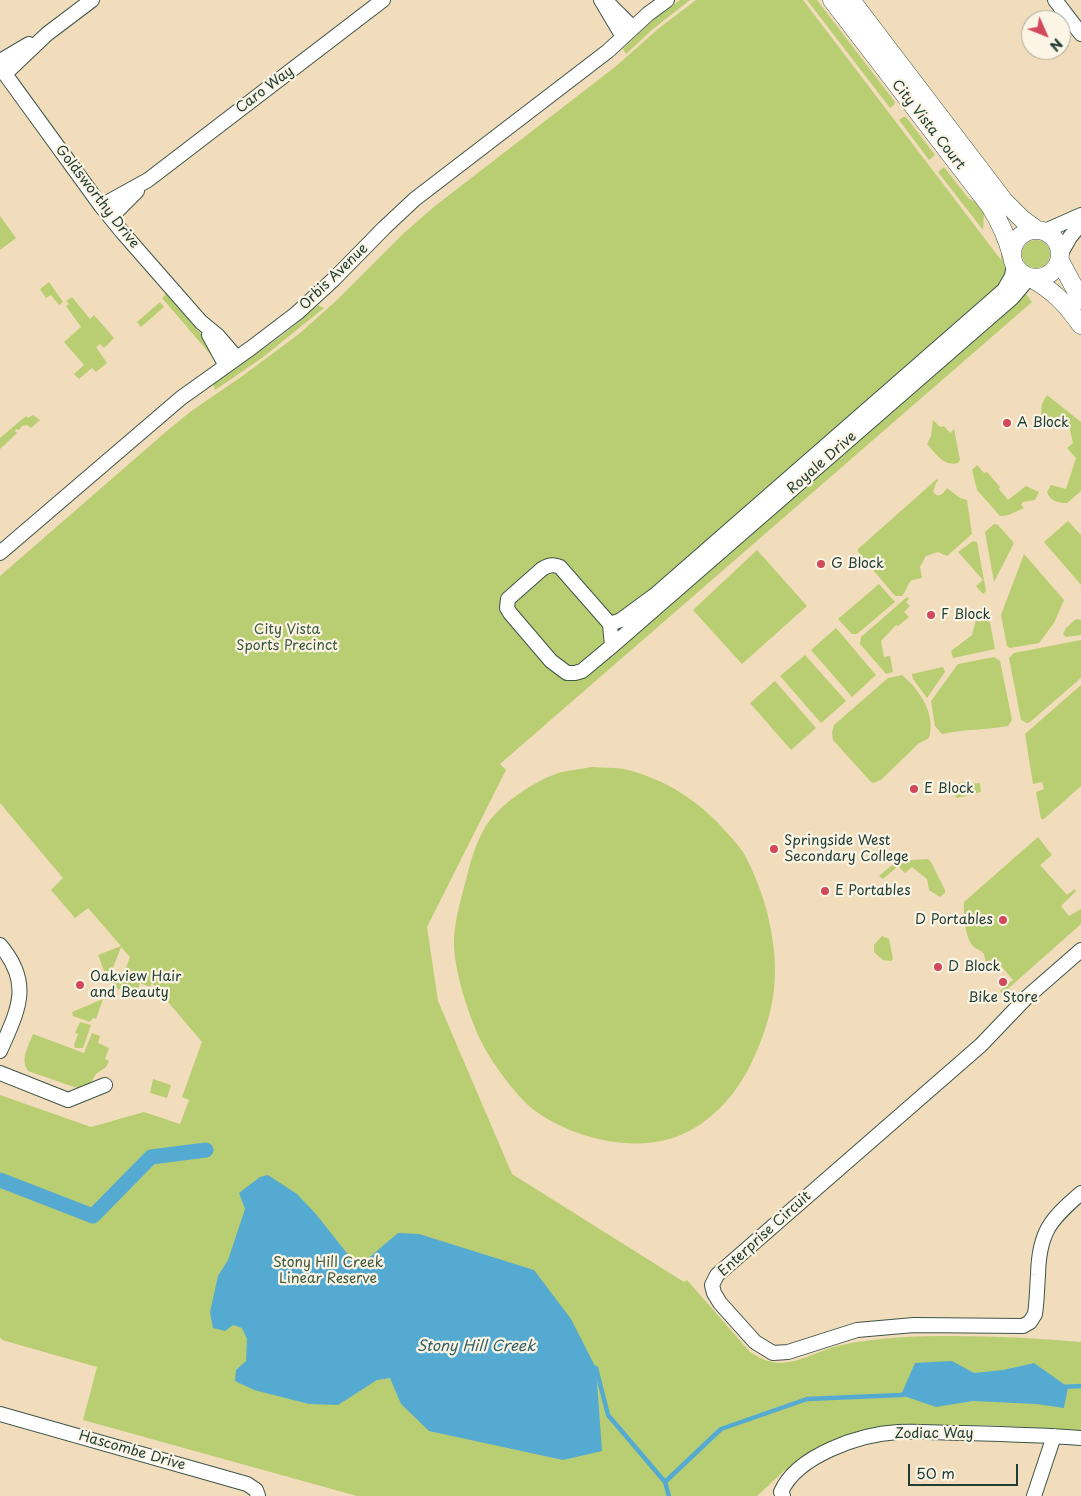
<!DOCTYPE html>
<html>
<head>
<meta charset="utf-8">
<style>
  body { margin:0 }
  #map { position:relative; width:1081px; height:1496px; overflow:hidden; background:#f1dcbb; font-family:"Playpen Sans",sans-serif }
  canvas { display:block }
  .north { position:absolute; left:1021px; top:10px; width:50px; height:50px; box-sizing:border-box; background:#fcf5e5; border:1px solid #a4ab9e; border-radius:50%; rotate:134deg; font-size:14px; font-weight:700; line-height:20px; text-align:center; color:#1f3d34 }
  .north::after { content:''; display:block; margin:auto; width:18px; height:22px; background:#d1495b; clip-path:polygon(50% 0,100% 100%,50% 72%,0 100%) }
  .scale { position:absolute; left:908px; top:1464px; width:110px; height:22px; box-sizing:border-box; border:2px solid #1f3d34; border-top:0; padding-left:6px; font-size:15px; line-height:18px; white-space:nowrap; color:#1f3d34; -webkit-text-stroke:4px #fcf5e5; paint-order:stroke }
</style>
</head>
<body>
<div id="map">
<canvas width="1081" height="1496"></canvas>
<div class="north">N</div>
<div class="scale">50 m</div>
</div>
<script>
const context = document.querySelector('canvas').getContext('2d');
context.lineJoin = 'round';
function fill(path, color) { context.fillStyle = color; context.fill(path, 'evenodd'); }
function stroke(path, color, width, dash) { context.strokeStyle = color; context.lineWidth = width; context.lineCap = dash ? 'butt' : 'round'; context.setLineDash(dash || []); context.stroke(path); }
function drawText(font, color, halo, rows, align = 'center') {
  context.font = font + ' "Playpen Sans",sans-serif'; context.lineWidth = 4.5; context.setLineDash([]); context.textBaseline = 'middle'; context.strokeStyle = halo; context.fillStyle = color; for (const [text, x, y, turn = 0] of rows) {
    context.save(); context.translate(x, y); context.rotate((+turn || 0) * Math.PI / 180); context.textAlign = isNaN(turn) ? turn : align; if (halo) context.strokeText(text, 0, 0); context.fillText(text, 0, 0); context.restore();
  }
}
const green = new Path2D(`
  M680 0H690L653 29 626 54 623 49 651 22Z
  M696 0H803L1001 260V248L996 241 1000 238 1006 256 1007 268 1032 302 500 764 506 770 427 927 438 1001 512 1174 684 1282 687 1280 749 1351C784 1377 806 1353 842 1345 879 1337 914 1336 952 1336 995 1336 1038 1338 1081 1342V1430L985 1425 892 1426 812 1452 784 1471 757 1496H357L83 1420 97 1367 2 1340 0 1337V1095L91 1127 144 1112 180 1124 189 1100 182 1097 202 1042 152 983 150 987 140 983 136 995 113 987 117 972 124 973 130 957 121 947 108 981 98 955 121 946 88 908 75 918 51 890 63 878 0 803V576L168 430 190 412 241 377 299 334 337 300 404 233 435 206 615 67 658 29Z
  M807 0H817L895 102 894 105 890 108Z
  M903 117H906L935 155 929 160 899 120Z
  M944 167 969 199 976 202 983 208 984 213 983 230 938 172Z
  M0 216 16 238 0 250Z
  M1022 254a14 14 0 1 1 28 0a14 14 0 1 1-28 0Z
  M49 282 63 302 59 305 51 295 46 298 40 289Z
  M166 294 208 342 213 353 211 355 162 298Z
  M72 297 90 319 94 315 114 338 104 348 100 344 96 347 107 363 96 372 92 368 79 379 74 374 84 365 64 342 81 327 66 306 69 304 66 301Z
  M160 302 164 307 141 327 137 322Z
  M318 305 324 308 262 358 215 390 213 384 284 334Z
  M1047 395 1081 422V491L1067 503C1058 503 1050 501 1047 492L1051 485 1066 489 1076 458 1067 448 1073 443 1069 425 1052 429 1041 415 1042 404Z
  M33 415 40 420 31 428 27 425 22 426 19 430 16 429 15 431 17 433 0 449V438L26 416 28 418Z
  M933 420 940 427 944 426 950 433 954 429 960 460 958 463C944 467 936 454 927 444L931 436Z
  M977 465 984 473 987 472 1000 487 999 489 1008 500 1026 486 1039 492 1035 500 1023 502 1021 505 1024 508C1016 511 1008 517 1000 516L977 490 972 470Z
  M937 479 938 481 936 483 933 492C939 499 943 494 947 488L960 498 967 500 972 534 947 556 938 552 926 556 920 567 922 578 912 580C906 585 907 591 902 596H895L858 552V549Z
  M1068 521 1081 535V585L1044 542Z
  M994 524H997L1014 543 994 582 985 532Z
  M973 541 977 542 986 591 983 594 976 586 983 580 958 552Z
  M757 550 807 606 742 664 693 610Z
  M1024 554 1064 600 1054 623 1039 643 1010 648 1007 646 1001 615Z
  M879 584 895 602 857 634H852L838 619Z
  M907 597 909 599 906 602 910 606 904 612 909 617 898 626 896 625 881 641 884 657 890 656 893 672 886 674 860 644 861 637Z
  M987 607 995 649 953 658 951 651 972 635 979 609Z
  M1076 619 1081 620V635L1066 637 1063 634 1066 628Z
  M836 628 876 675 852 697 811 650Z
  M1081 640V678L1030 722 1027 723 1021 720 1009 658 1014 653Z
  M805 655 846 701 821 723 780 676Z
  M994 657 1000 661 1012 720 1008 726C986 730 965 729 942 734L935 726 931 701 958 664Z
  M943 667 945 672 927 698 913 679 912 674Z
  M902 675C920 690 936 714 929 738L918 744 881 780 873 783 870 781 833 740 832 733 834 725 888 678Z
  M775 681 816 728 791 750 750 703Z
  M1081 685V786L1044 819H1041L1036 792 1044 789 1042 782 1033 784 1025 734Z
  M591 767C602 768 613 767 624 769 666 779 701 802 729 835 734 841 739 846 743 852 753 870 760 888 766 908 773 935 777 962 774 990 771 1016 761 1044 749 1068 732 1100 705 1129 669 1139 626 1152 563 1135 529 1106 513 1091 493 1064 483 1045 469 1018 453 969 454 939 455 919 461 899 466 880 470 864 474 848 482 833 494 808 528 785 553 775 565 770 579 770 591 767Z
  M969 781 970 784 980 783 981 792 957 798 946 786Z
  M1038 837 1052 855 1040 865 1067 895 1075 889 1076 891 1061 906 1069 916 1081 909V924L1002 994 1000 991 1013 980 996 960 987 967 984 954C981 950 978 950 974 947 965 940 963 913 964 902Z
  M928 859 931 862 945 890V893L940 897 929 890 927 879 912 867 905 873 898 866 883 879 879 876 897 861Z
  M882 936 889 939 893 959 891 961 883 960 874 952V945Z
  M103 999 96 1019 93 1018 90 1022 73 1016 72 1012Z
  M80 1022 91 1025 83 1048H75L74 1045 78 1034 75 1033Z
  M92 1033 100 1036 98 1043 109 1048 105 1059 109 1061 106 1067 96 1074 87 1089 83 1090 28 1071C20 1059 28 1047 33 1034L84 1053Z
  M153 1079 171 1085 167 1098 150 1093Z`);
const water = new Path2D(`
  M268 1175 297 1194 315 1213 358 1267 398 1233 419 1234 534 1270 571 1319 596 1368 602 1451 563 1460 429 1431 401 1404 390 1378 377 1380 338 1405 309 1404 254 1390 235 1381 236 1370 246 1361 247 1339 242 1328 233 1325 225 1331 213 1328 210 1312 218 1276 228 1260 245 1209 239 1193 260 1177Z
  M952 1361 974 1373 1003 1370 1034 1363 1068 1387 1064 1408 1036 1404 973 1401 936 1407 901 1395 915 1363Z`);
const stream = new Path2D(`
  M596 1368 608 1415 665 1482 669 1496
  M1063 1387 1081 1386
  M665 1482 721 1429 807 1399 901 1395 905 1394`);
const canal = new Path2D(`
  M0 1180 93 1216 151 1157 206 1150`);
const minor = new Path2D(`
  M601 0 623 37
  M1055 0 1081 34
  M609 4 633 28
  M0 61 29 44
  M0 67 101 206 123 233 201 322 218 336 237 358
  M5 74 47 34 92 0
  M101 206 148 180 383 0
  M111 217 137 191
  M1045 231 1081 215
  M1061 253 1070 237 1081 224
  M209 335 226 366
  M0 553 181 398 251 348 297 313 334 279 384 228 415 199 608 51 648 14 667 0
  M610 624 621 620 655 595 1004 290 1012 276 1014 263
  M612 646 610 624 560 567C554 564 548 565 542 569L508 599 507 608 510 613 551 661 567 673H575L582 671 612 646 1012 298 1029 278
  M0 945C33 984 18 1010 0 1051
  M1081 950 1026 998 981 1045 717 1275 712 1285 714 1293 720 1303 755 1342 773 1353 788 1352 857 1330 914 1325 1023 1326 1030 1322 1035 1314C1037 1301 1037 1288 1038 1275 1039 1232 1050 1220 1081 1193
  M0 1073 68 1100 105 1085
  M0 1414 247 1484 256 1490 258 1496
  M783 1496 781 1492C797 1455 861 1434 898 1432 920 1431 942 1433 963 1433 1002 1434 1042 1435 1081 1438
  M1034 1496 1054 1436`);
const tertiary = new Path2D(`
  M832 0 990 206C1000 222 1007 237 1012 256
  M851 0 1004 201 1022 219 1037 230
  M1012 254a24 24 0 1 1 48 0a24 24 0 1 1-48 0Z
  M1060 261 1081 300
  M1031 278C1055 292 1065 303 1081 325`);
const markers = [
  [1007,423,5,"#d1495b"],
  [821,564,5,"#d1495b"],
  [931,615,5,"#d1495b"],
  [914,789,5,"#d1495b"],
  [774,849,5,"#d1495b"],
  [825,891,5,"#d1495b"],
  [1003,920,5,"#d1495b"],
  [938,967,5,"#d1495b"],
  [1003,982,5,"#d1495b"],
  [80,985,5,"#d1495b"]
];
const streetNames = [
  ["Caro Way",265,90,-37],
  ["City Vista Court",928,125,52],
  ["Goldsworthy Drive",97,197,52],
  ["Orbis Avenue",334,277,-44],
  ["Royale Drive",822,463,-41],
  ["Enterprise Circuit",765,1234,-42],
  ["Zodiac Way",934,1434],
  ["Hascombe Drive",132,1451,16]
];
const poiNames = [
  ["A Block",1017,423],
  ["G Block",831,564],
  ["F Block",941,615],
  ["E Block",924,789],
  ["Springside West",784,841],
  ["Secondary College",784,857],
  ["E Portables",835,891],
  ["D Portables",993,920,"right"],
  ["D Block",948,967],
  ["Oakview Hair",90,977],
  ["and Beauty",90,993],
  ["Bike Store",1003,998,"center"]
];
const parkNames = [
  ["City Vista",287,630],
  ["Sports Precinct",287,646],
  ["Stony Hill Creek",328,1263],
  ["Linear Reserve",328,1279]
];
const waterNames = [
  ["Stony Hill Creek",476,1347]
];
fill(green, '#b9ce72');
fill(water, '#55aad1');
stroke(stream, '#55aad1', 4.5);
stroke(canal, '#55aad1', 15);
stroke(minor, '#3e5548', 16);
stroke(tertiary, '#3e5548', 19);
stroke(minor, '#fff', 14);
stroke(tertiary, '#fff', 18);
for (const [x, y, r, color] of markers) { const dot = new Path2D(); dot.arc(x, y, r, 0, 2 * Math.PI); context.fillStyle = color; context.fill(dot); stroke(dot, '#fcf5e5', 2); }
drawText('14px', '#1f3d34', '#fcf5e5', streetNames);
drawText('14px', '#1f3d34', '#fcf5e5', poiNames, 'left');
drawText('14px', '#3e5a40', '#fcf5e5', parkNames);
drawText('italic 15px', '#2f5e63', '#fcf5e5', waterNames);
</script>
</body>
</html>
